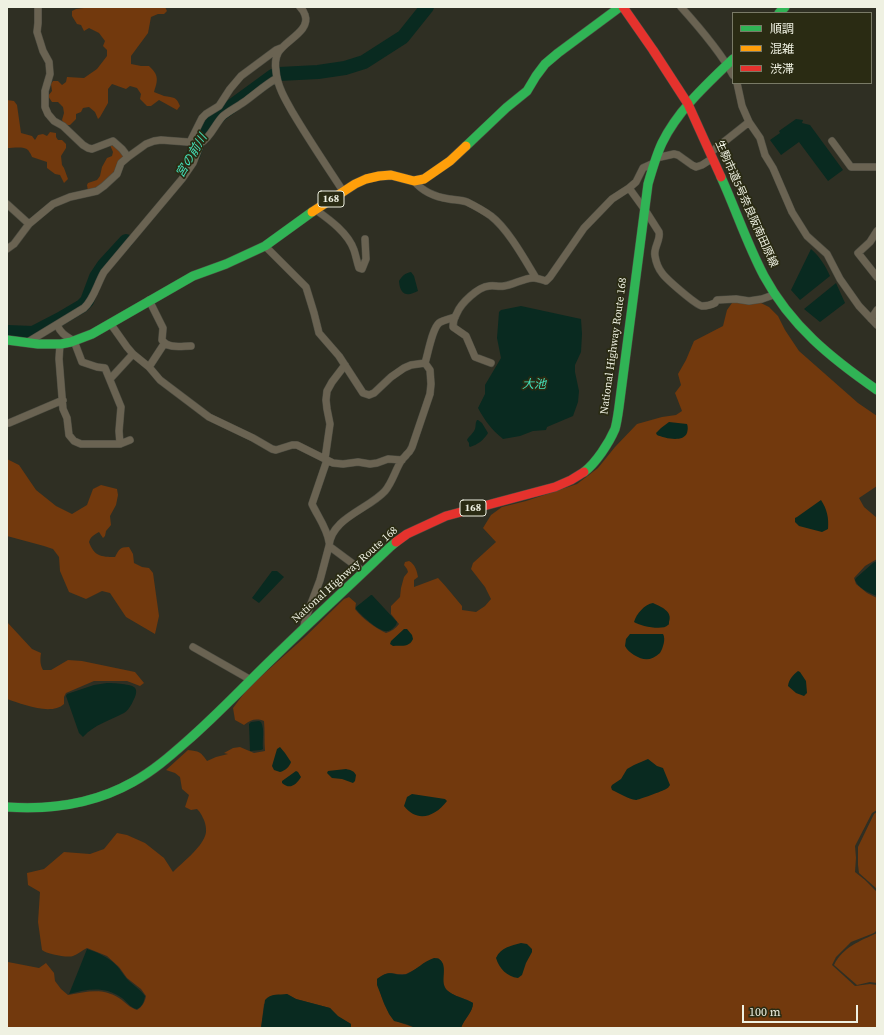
<!DOCTYPE html>
<html>
<head>
<meta charset="utf-8">
<style>
  body { margin:0 }
  #map { position:relative; width:884px; height:1035px; overflow:hidden; background:#2f2f23; font-family:"Source Serif 4","Noto Sans JP",serif }
  canvas { display:block }
  .frame { position:absolute; inset:0; border:8px solid #eff1e2; pointer-events:none }
  .legend { position:absolute; left:732px; top:12px; width:140px; height:72px; box-sizing:border-box; background:#2a2b13; border:1px solid #797a66; margin:0; padding:5px 7px; list-style:none; font-size:12px; color:#eff1e2 }
  .legend li { display:flex; align-items:center; gap:8px; height:20px }
  .legend b { width:20px; border:1px solid #797a66 }
  .scale { position:absolute; left:742px; top:1005px; width:116px; height:18px; box-sizing:border-box; border:2px solid #eff1e2; border-top:0; padding-left:5px; font-size:12px; line-height:14px; white-space:nowrap; color:#eff1e2; -webkit-text-stroke:3px #2a2b13; paint-order:stroke }
</style>
</head>
<body>
<div id="map">
<canvas width="884" height="1035"></canvas>
<div class="frame"></div>
<ul class="legend">
<li><b style="height:5px;background:#30b455"></b>順調</li>
<li><b style="height:5px;background:#ff9f0a"></b>混雑</li>
<li><b style="height:5px;background:#e5322d"></b>渋滞</li>
</ul>
<div class="scale">100 m</div>
</div>
<script>
const context = document.querySelector('canvas').getContext('2d');
context.lineJoin = 'round';
function fill(path, color) { context.fillStyle = color; context.fill(path, 'evenodd'); }
function stroke(path, color, width, dash) { context.strokeStyle = color; context.lineWidth = width; context.lineCap = dash ? 'butt' : 'round'; context.setLineDash(dash || []); context.stroke(path); }
function drawText(font, color, halo, rows, align = 'center') {
  context.font = font + ' "Source Serif 4","Noto Sans JP",serif'; context.lineWidth = 3.5; context.setLineDash([]); context.textBaseline = 'middle'; context.strokeStyle = halo; context.fillStyle = color; for (const [text, x, y, turn = 0] of rows) {
    context.save(); context.translate(x, y); context.rotate((+turn || 0) * Math.PI / 180); context.textAlign = isNaN(turn) ? turn : align; if (halo) context.strokeText(text, 0, 0); context.fillText(text, 0, 0); context.restore();
  }
}
const green = new Path2D(`
  M92 7 108 8 111 7H165L167 11 164 14H158L151 17 148 33 131 56V64L141 66H149C159 75 158 80 154 92 157 93 161 95 164 96 174 98 176 96 180 106L177 110 159 100 151 106H147L140 99 141 94 137 88 130 86 126 89C121 87 117 86 112 84L108 89V103L100 117 98 119 95 112 89 107 83 108 81 112 76 114V119L70 125H65L62 120 64 113 63 107 58 102H52L48 96 52 91 51 84 53 81H58L62 85 66 82 67 77 84 78 97 69 107 56V50L103 46 105 41 99 33 89 28 84 31 81 25 77 24 72 16V11L76 9Z
  M7 100 14 101 17 105 21 133 32 136 35 140 38 135 43 134 47 136 50 132 56 133V137L58 140H62L66 144V148L61 156 62 165 64 168 68 179 64 183 60 175 55 174 47 168V162L32 157C32 156 29 151 28 150 24 146 13 148 7 148Z
  M111 144 123 154V159L105 184 88 191 87 185 88 183 97 180 100 176 102 167 107 158 112 156 113 152 110 145Z
  M759 302 769 307 778 316 785 330 799 351 858 403 877 416V486L859 498 864 507 877 518V559L865 566 854 578 856 584 867 593 877 598V810L872 813 855 846 856 858 855 872 865 880 877 892V930L874 933 851 942 836 957 832 965 855 986 870 984 877 985V1028H461C464 1019 473 1012 473 1003 465 997 447 996 444 985 441 976 447 964 438 958L406 974H397L391 973 385 974 377 979V981C382 997 384 1014 401 1023 406 1025 411 1026 416 1028H351V1024L338 1017 330 1008 296 999 287 994 264 1004 261 1028H7V963L8 962 39 968 46 963 54 973 55 981 61 989 68 995C86 992 102 987 119 998 125 1002 130 1008 137 1010 142 1007 145 1002 146 996L141 989 127 978 119 967 107 956 87 948C83 950 78 954 73 956 67 958 47 954 42 950L38 922 40 892 28 885 27 873 44 869 64 852 90 854 104 849 117 833 127 835 145 843 164 858 173 872C182 863 201 848 205 836 207 832 206 825 204 820 202 816 201 813 197 809L191 810 185 807 189 795 182 789 180 777 175 773 166 770 188 750C199 751 201 752 207 761L216 757 228 754 224 753 233 748 240 747 254 753 265 751C264 741 265 731 264 721 256 718 250 720 244 725L235 720 233 708 248 688 306 636 344 599 349 597 356 603 355 609C363 619 374 627 386 633 392 631 395 629 399 624L391 614V606L400 597 401 588 404 577 408 572 407 569 404 565 405 562 409 561C415 564 417 571 418 577L414 580V587L438 578C447 587 454 597 462 606V610L476 612 485 606 491 599 485 587 471 569 473 563 496 542 483 528 491 515 502 507 526 501 577 484 598 468 615 447 637 424 662 417 676 415 682 411 675 393 681 385 678 374 686 360 694 341 723 326 727 310 732 303Z
  M7 459 19 465 36 490 56 506 72 514 87 505 93 489 101 485 117 489 118 495 116 505 110 516 111 525 106 531 105 536 103 538 99 532C94 535 91 536 89 542 94 556 101 557 115 557 119 550 119 547 129 547L133 554 134 563 142 567 149 568 153 573 159 616 155 634 126 617 110 593 102 591 86 599 69 592 60 571 59 557 53 549 44 546 7 536Z
  M7 622 32 649 41 653C40 659 40 665 43 670H51L68 660 82 661 135 672 144 683 140 686 127 681H94L66 693 64 697V704C51 716 22 704 7 699Z
  M877 812V889L859 873 858 865V847L874 814Z
  M877 933V983L870 982 857 985 834 965C843 947 860 941 877 933Z`);
const water = new Path2D(`
  M796 119 803 120 802 123 810 125 843 170 828 181 799 142 781 155 770 140 780 133 779 131Z
  M811 249C820 257 825 265 830 276L800 300 791 290Z
  M411 272 414 276 418 291C407 297 400 295 399 281 402 276 405 273 411 272Z
  M836 283 845 303 820 322 804 309Z
  M521 306 581 319 582 334 581 352 575 365V372L579 391 578 402 573 416 547 427 546 430 533 431 520 436 503 439C492 430 485 421 478 408L485 394V385L501 358 497 338 499 312 501 310Z
  M477 420H478L482 423 488 433C484 440 477 445 470 447L469 446V443L467 440C469 436 473 434 475 429 476 426 475 423 477 420Z
  M669 422 687 424C688 427 688 429 687 433 683 443 664 438 657 435L656 433 661 428Z
  M821 500C827 509 829 518 828 529L822 532 799 526 795 522V518L797 517Z
  M877 561V596C869 593 858 588 855 580L856 578 873 563Z
  M272 571H277L284 577 259 603 252 598Z
  M371 595H372L397 622 396 625C394 627 392 630 388 631 380 633 361 615 356 609V607Z
  M653 603C661 607 673 611 669 622 669 623 669 625 668 625 663 631 640 626 634 622 636 614 645 604 653 603Z
  M404 629H407L412 635 413 639C409 648 401 645 393 646L390 644 391 641Z
  M630 634H663C666 639 663 648 660 653 651 661 644 661 634 655 630 652 627 650 625 646L626 639Z
  M798 671 800 672 806 681 807 693 804 696 796 693 788 686C789 679 793 675 798 671Z
  M107 683C112 683 133 684 135 688 137 690 136 695 135 697 132 703 130 709 124 713 109 721 95 724 83 737L79 733 66 696 67 694 94 685Z
  M259 721 261 722C265 730 262 740 263 749L261 750 250 751 249 724 251 722Z
  M280 747 285 753 291 762C290 766 285 771 280 772L274 770 272 766 277 749Z
  M648 759 657 766 663 768 670 785C668 788 669 787 666 789 663 791 638 800 636 800 628 799 619 793 612 790L611 787 612 785 621 779 627 769 634 765Z
  M346 769C351 770 354 771 356 775L355 781 353 783 342 779 332 778 327 773 328 771Z
  M296 771 298 772 301 777C296 785 290 790 282 783V781Z
  M412 794 445 799 447 801C435 817 417 823 404 806L407 797Z
  M521 943 527 944 532 949V952L526 963 522 975 518 978C507 977 499 968 496 958 501 947 511 946 521 943Z
  M87 949C99 953 108 957 117 966 121 970 123 975 127 979 133 985 140 989 145 996 144 1002 142 1007 137 1009 131 1008 127 1002 122 998 104 986 89 989 69 994Z
  M434 958C449 959 442 976 444 985 446 995 465 998 473 1003 473 1012 464 1019 461 1028H416L406 1024 394 1021 389 1014 384 1003 377 985V979C392 967 394 978 407 974 416 970 424 961 434 958Z
  M287 994 296 999 330 1008 338 1016 351 1024V1028H261L265 1000C271 993 279 995 287 994Z`);
const river = new Path2D(`
  M193 156 199 140 213 122 221 114 273 76 279 74 318 72 345 68 364 62 403 37 427 7
  M7 332 33 333 60 319 82 306 87 301 96 277 104 265 126 241`);
const street = new Path2D(`
  M38 7V23L37 32 43 51 49 62 50 74 45 91V107L48 114 54 121 63 126 83 145 88 148 92 149 113 141 122 149 128 157
  M300 7C302 9 304 12 305 15 311 31 284 41 278 53 275 59 275 65 276 71 277 86 286 101 293 113 309 140 326 165 343 191
  M681 7C699 27 720 51 733 75
  M737 83 742 106 749 122 760 138 765 155 773 168 792 212 807 236 827 254 840 279 859 306 877 325
  M832 141 851 167H877
  M190 142 202 118 206 114 219 106 230 89 241 76 276 50 281 48
  M710 153 749 122
  M656 158 674 154 678 155 692 165 696 167 702 165 713 158
  M414 181C423 192 435 197 449 199 455 200 462 200 467 202 475 206 484 211 491 216 508 229 525 260 536 278
  M629 188 645 210 659 232C661 240 653 248 655 256 656 262 658 268 662 273 666 279 696 305 702 306 706 306 711 305 715 303L717 300 736 299 749 301 762 299 776 294
  M7 204 29 224
  M316 210C330 220 348 233 354 250 356 256 357 262 359 268L362 269 366 259 365 239
  M877 231 870 242 858 253 877 277
  M265 246 306 287 314 313 319 333 339 356 363 393 369 395 374 393 391 377 404 368 411 365 425 363
  M7 249 14 244 29 224 53 204 70 197 97 191 104 186 117 174 121 163 128 157 146 144 154 141 161 140 201 143C211 137 215 124 223 116 229 111 237 107 244 102 255 94 265 85 277 78
  M149 300 163 328 162 340C168 349 181 346 191 346
  M871 319 877 310
  M110 323 127 347 133 354 149 367 160 380 209 417 253 438 272 449 276 450 292 445H297L333 463 343 464 358 462 370 464 377 463 388 459 402 460
  M57 325C62 335 66 336 74 341L82 362 97 367 105 368 121 407 119 431 120 444
  M28 342 84 308C94 299 97 284 104 272L182 179 193 163 201 143
  M60 344 59 359 63 409 67 418 69 435 74 441 81 444H120L130 440
  M491 363 475 357 466 336 453 327C453 322 454 318 457 313 461 303 478 287 489 286 494 285 498 287 504 286 513 285 526 277 534 278 538 278 542 280 546 281L550 277 575 241 584 228 612 199 629 188 636 182 643 168 654 163
  M149 367 164 344
  M110 379 133 354
  M9 423 63 400
  M325 459 330 424 327 409 326 400 327 391 332 382 345 365
  M327 460 312 504C318 517 327 528 329 542
  M364 572 329 546C331 518 369 509 385 491 392 483 395 471 401 461 403 458 405 457 407 454 410 452 411 449 412 447L430 394 431 384 430 370 425 363C428 354 432 329 439 323 443 320 450 319 455 317
  M304 626 306 617 320 580 329 546
  M193 647 251 680`);
const fast = new Path2D(`
  M779 13 785 7
  M466 146 506 108 527 91 536 76 545 64 558 53 620 7
  M721 177C736 210 747 244 764 276 791 326 831 358 877 390
  M7 340 38 344H61L71 342 92 334 193 276 226 264 265 246 312 212
  M584 472C596 463 609 443 615 429 617 422 618 414 619 407L648 184C652 170 656 156 662 143 678 110 707 84 733 59
  M7 807C51 810 94 804 133 782 153 771 169 757 186 742 216 716 243 687 271 660 310 622 350 585 390 547L396 542`);
const slow = new Path2D(`
  M312 212 355 184 366 179 379 176 391 175 414 181 424 179 450 161 466 146`);
const jam = new Path2D(`
  M623 7 653 50 688 104 721 177
  M396 542 407 534 446 516 555 487 571 480 584 472`);
const shields = [
  [331,199,26],
  [473,508,26]
];
const shieldNames = [
  ["168",331,199],
  ["168",473,508]
];
const streetNames = [
  ["生駒市道5号奈良阪南田原線",746,204,66],
  ["National Highway Route 168",614,346,-82],
  ["National Highway Route 168",345,575,-42]
];
const waterNames = [
  ["宮の前川",192,156,-59],
  ["大池",534,385]
];
fill(green, '#72390d');
fill(water, '#092a20');
stroke(river, '#092a20', 14);
stroke(street, '#4d4d42', 8);
stroke(fast, '#4d4d42', 10);
stroke(slow, '#4d4d42', 10);
stroke(jam, '#4d4d42', 10);
stroke(street, '#6a6352', 7);
stroke(fast, '#30b455', 9);
stroke(slow, '#ff9f0a', 9);
stroke(jam, '#e5322d', 9);
for (const [x, y, w] of shields) { const box = new Path2D(); box.roundRect(x - w / 2, y - 8, w, 16, 3); context.fillStyle = '#2a2b13'; context.fill(box); stroke(box, '#eff1e2', 1); }
drawText('bold 10px', '#eff1e2', null, shieldNames);
drawText('11px', '#eff1e2', '#2a2b13', streetNames);
drawText('italic 12px', '#44e1ba', '#2a2b13', waterNames);
</script>
</body>
</html>
